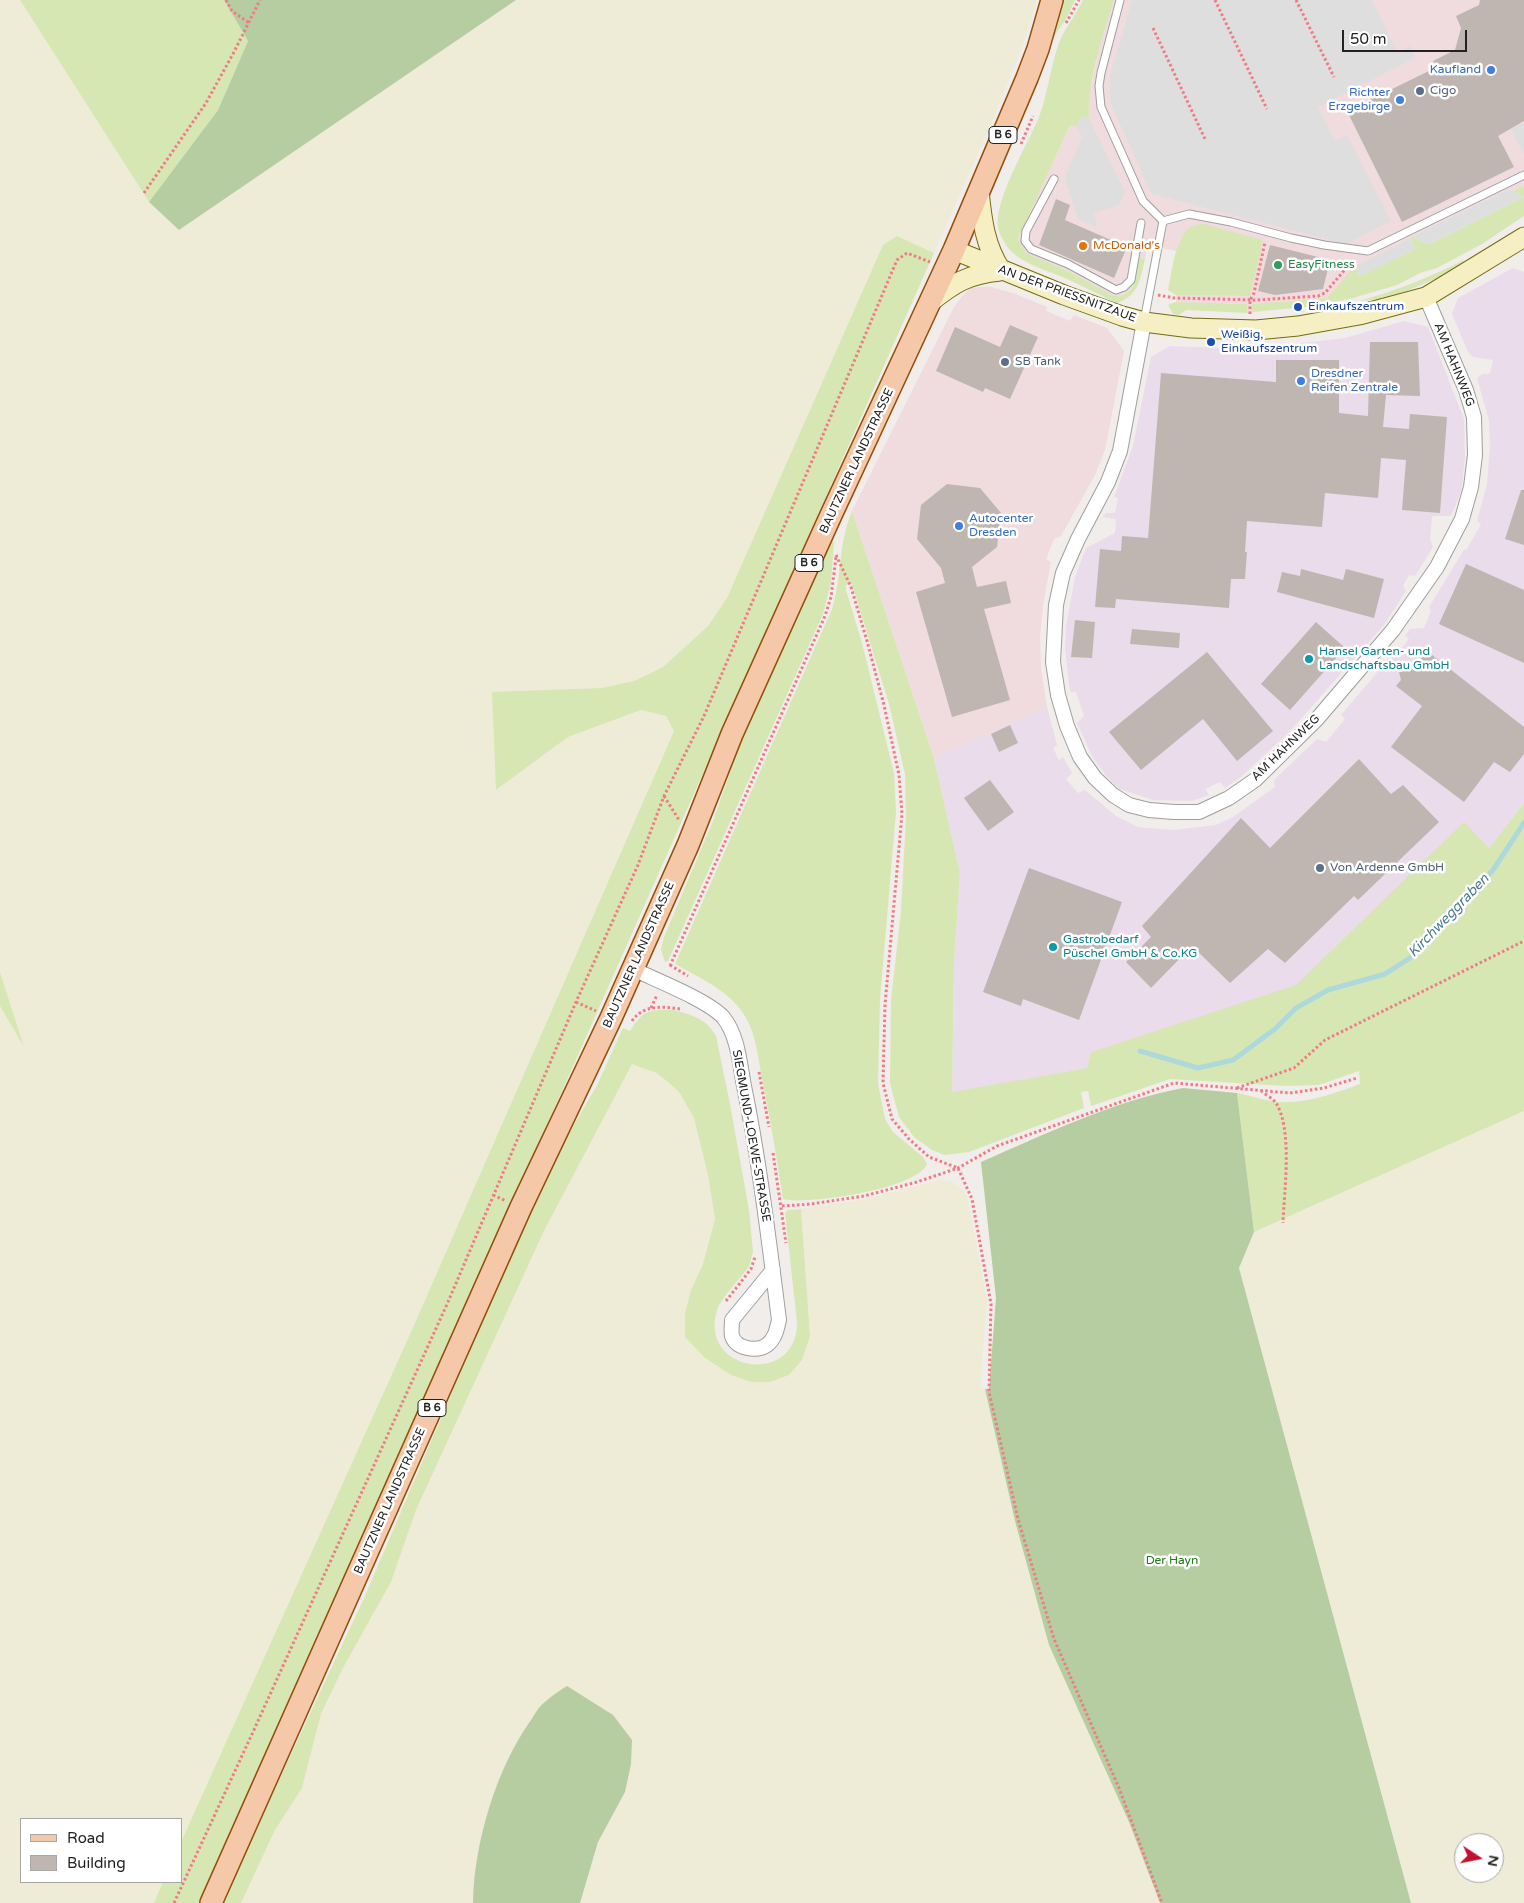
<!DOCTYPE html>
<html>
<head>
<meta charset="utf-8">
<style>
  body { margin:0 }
  #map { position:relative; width:1524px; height:1903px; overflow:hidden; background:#f1edea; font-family:"Varela Round",sans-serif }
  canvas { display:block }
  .legend { position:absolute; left:20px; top:1818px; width:162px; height:65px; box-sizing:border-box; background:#fff; border:1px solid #a7a7a7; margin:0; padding:6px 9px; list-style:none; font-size:15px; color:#222 }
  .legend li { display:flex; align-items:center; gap:10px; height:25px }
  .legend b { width:25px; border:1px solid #a7a7a7 }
  .north { position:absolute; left:1454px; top:1833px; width:50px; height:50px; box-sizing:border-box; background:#fff; border:1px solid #a7a7a7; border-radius:50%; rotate:101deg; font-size:14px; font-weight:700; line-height:20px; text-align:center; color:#222 }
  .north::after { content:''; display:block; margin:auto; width:18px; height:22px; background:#c50f2f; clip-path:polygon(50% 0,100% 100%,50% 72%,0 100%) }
  .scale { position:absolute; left:1342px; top:30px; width:125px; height:22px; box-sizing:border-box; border:2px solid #222; border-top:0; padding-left:6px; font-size:15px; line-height:18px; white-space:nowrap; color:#222; -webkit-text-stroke:4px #fff; paint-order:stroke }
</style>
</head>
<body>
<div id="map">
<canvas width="1524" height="1903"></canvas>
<ul class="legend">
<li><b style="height:6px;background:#f6c8aa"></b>Road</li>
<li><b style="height:14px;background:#bfb6b2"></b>Building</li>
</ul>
<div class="north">N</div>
<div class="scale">50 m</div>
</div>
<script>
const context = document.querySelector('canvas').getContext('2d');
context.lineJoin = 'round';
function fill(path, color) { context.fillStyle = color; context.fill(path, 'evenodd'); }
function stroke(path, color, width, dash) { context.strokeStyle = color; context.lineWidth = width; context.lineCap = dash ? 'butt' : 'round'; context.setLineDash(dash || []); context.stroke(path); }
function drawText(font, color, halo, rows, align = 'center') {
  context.font = font + ' "Varela Round",sans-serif'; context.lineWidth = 5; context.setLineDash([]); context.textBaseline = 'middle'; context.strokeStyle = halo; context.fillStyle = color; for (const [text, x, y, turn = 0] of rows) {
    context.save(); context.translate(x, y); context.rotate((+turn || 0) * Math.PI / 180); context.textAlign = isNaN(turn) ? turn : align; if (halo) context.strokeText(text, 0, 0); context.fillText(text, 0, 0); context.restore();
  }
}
const commercial = new Path2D(`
  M1114 0H1524V186L1513 191 1524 197 1410 239 1327 298 1253 304V312L1247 313 1246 304 1176 302V295L1250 296 1180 239 1177 251 1147 245 1145 259 1140 258 1132 289 1123 295 1114 296 1066 270 1026 253 1018 239 1070 125 1089 118 1088 100 1098 53Z
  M980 287H991L1013 293 1047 307 1046 311 1070 321 1074 315 1107 328 1124 351 1105 450 1095 475 1061 536 1054 539 1046 559 1051 562 1043 605 1040 637 1041 669 1047 707 934 758 852 511 954 307 963 295 971 288Z`);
const industrial = new Path2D(`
  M1513 268 1524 272V803L1489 848 1464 823 1296 986 1091 1052 1087 1068 952 1093 954 962 960 873 934 758 1047 707 1057 745 1053 748 1059 760 1063 757 1072 773 1066 779 1078 793 1085 790 1116 816 1138 827 1173 830 1216 825 1233 817 1275 787 1274 780 1317 739 1326 742 1345 719 1341 715 1393 654 1396 655 1409 639 1405 636 1410 629 1424 628 1431 611 1429 607 1464 550 1467 549 1481 524 1477 521 1487 484 1490 446 1489 420 1477 378 1482 374H1490L1493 360 1473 357 1468 352 1452 314 1458 298Z
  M1404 321 1428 327 1464 419 1465 456 1462 485 1459 497 1451 516H1432L1430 539 1433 547 1415 576 1409 575 1403 586 1406 591 1384 625 1291 730 1242 776 1225 788 1220 782 1205 789 1209 795 1192 801 1153 800 1120 789 1106 776 1092 756 1077 723 1084 716 1076 692H1071L1069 685 1065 647 1066 626 1075 577 1086 548 1115 533 1116 519 1103 517 1106 513H1115L1118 498 1114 497 1133 446 1151 357 1170 346 1248 349 1345 338Z`);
const farmland = new Path2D(`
  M0 0H20L149 202 179 230 516 0H1037L1022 47 994 117 934 253 897 236 727 598 714 618 708 626 663 667 634 681 602 688 558 690 494 739 497 790 568 737 641 710 666 716 674 730 415 1323 181 1842V1819H21V1882H163L154 1903H0V1006L23 1044 0 972Z
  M632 1063 644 1067 668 1082 679 1092 694 1118 708 1175 715 1219 703 1264 691 1290 685 1313 705 1358 731 1375 751 1382 810 1336 801 1209 866 1199 940 1180 951 1181 963 1190 967 1196 987 1300 980 1388 985 1389 1015 1521 1049 1644 1129 1822 1160 1903H580L598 1842 625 1792 511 1753 486 1817 478 1854 473 1903H241L275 1830 302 1788 321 1714 343 1668 391 1582 416 1510 544 1231Z
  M1524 1111V1903H1411L1239 1268 1254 1232ZM1464 1843H1494V1873H1464Z`);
const grass = new Path2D(`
  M20 0H224L248 41 218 110 149 202Z
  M1063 0H1075L1066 19 1051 41 1049 40Z
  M1083 0H1114C1103 38 1087 79 1089 119L1082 116 1077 126 1070 125 1018 239 1026 253 1066 270 1114 296 1123 295 1132 289 1139 258 1145 259C1140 280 1139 295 1117 303 1099 295 1083 286 1065 278 1046 270 1018 263 1006 245 1003 239 999 234 998 227 994 200 1028 144 1039 117 1048 94 1050 67 1059 43 1064 29 1076 15 1083 0Z
  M1524 186V216L1482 244 1437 268 1420 273 1397 285 1353 298 1316 306 1253 312 1252 304 1327 298 1355 266 1359 276 1415 249 1410 239 1412 237 1429 244 1524 197 1513 191Z
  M1204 224 1263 240 1250 296 1176 295 1168 290C1172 273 1175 235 1192 226 1195 225 1200 224 1204 224Z
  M897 236 934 253 270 1749 201 1903H154L163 1882H181V1842L415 1323 674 731 666 716 641 710 568 737 496 790 492 692 602 688 634 681 663 667 708 626 727 598 883 245Z
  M1464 260 1459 269 1390 298 1359 301C1396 291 1430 277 1464 260Z
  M1176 302 1247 304V313L1186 310 1179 315 1173 314 1168 305Z
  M852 511 934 758 960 873 954 962 952 1092 1087 1068 1091 1052 1296 985 1464 822 1489 848 1524 803V1111L1254 1232 1237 1093C1248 1095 1260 1099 1271 1101 1300 1106 1333 1094 1360 1084L1359 1071 1319 1085 1286 1086 1170 1079 1091 1106 1088 1091 1081 1092 1084 1108 969 1152 945 1155 932 1150 914 1137 899 1117 890 1083 891 1000 901 911 906 817 905 774 889 704 852 584 846 585V590L862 643 894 773 896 812 880 999 878 1083 885 1119 893 1132 923 1157 927 1164C917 1189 808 1205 783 1199 777 1159 770 1118 762 1078 758 1057 756 1032 743 1013 728 990 698 977 675 964L832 609C842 576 838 544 852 511Z
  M832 539 834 543 831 583 823 614 668 961 665 962 661 950 664 937 713 821 739 747 773 665Z
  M0 972 24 1047 0 1006Z
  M674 1010C692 1015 707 1019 716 1036L730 1104 749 1210 753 1252 749 1267C741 1277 720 1300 717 1310 698 1373 798 1387 797 1322L785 1213 788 1210 801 1209 810 1336 802 1360 789 1375 770 1382H751L731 1375 705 1358 685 1337V1313L691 1290 703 1264 715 1219 708 1175 694 1118 679 1092 668 1082 656 1073 632 1064 544 1231 416 1510 391 1582 343 1668 321 1714 302 1788 275 1830 241 1903H224L250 1842 365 1596 514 1247 541 1190 567 1137 597 1085 623 1028 630 1031C643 1009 650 1010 674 1010Z`);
const forest = new Path2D(`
  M224 0H516L179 230 149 202 218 110 248 41Z
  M1183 1088 1237 1093 1254 1232 1239 1268 1411 1903H1160L1129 1822 1049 1645 1015 1521 985 1389H989L996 1298 981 1162C1045 1134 1114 1101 1183 1088Z
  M567 1686 613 1715 632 1740 631 1764 625 1792 598 1842 580 1903H473C474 1843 496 1769 531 1720 535 1714 539 1706 545 1702 551 1696 559 1691 567 1686Z`);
const parking = new Path2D(`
  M1132 0H1372L1397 52 1410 46 1415 58 1318 107 1335 141 1347 135 1391 221 1346 244 1152 194 1111 104 1110 96V76Z
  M1082 116 1089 119 1125 192 1119 205 1094 213 1097 227 1078 219 1065 177 1082 137 1077 126Z
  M1524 123V155L1511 129Z
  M1509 189 1524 197 1429 244 1412 237Z
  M1410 239 1415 249 1360 276 1355 266Z`);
const stream = new Path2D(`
  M1140 1051 1198 1068 1233 1060 1275 1029 1296 1008 1328 990 1385 974 1410 958 1493 870 1524 823`);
const building = new Path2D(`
  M1480 0H1524V121L1498 136 1514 167 1402 222 1347 111 1437 67 1433 61 1455 50 1461 28 1456 16 1479 5Z
  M1056 199 1070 205 1065 220 1127 247 1114 278 1039 245Z
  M1270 245 1330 260 1323 289 1275 295 1258 291Z
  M1010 325 1038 337 1010 399 985 388 983 392 936 371 955 327 1000 347Z
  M1370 342H1418L1420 396 1386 395 1383 427 1409 429 1410 414 1447 417 1440 513 1402 510 1406 460 1381 458 1378 498 1325 493 1322 527 1247 521 1245 552H1247L1245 579H1231L1229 608 1116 599 1115 608 1095 607 1100 549 1121 551 1122 536 1148 538 1161 373 1276 382V360H1339V413L1368 416Z
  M947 484 980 488 1001 513 997 547 972 567 977 587 1006 581 1011 603 984 609 1010 700 952 717 916 592 945 583 941 568 917 539 921 505Z
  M1521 490H1524V545L1505 539Z
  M1466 564 1524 590V663L1439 624Z
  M1301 569 1343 580 1346 569 1384 579 1374 618 1277 592 1282 572 1300 576Z
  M1075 620 1095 622 1092 658 1071 657Z
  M1316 622 1345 648 1290 710 1261 684Z
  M1132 629 1180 633 1179 648 1130 644Z
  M1427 651 1524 727V754L1510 772 1494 762 1464 802 1391 747 1422 706 1396 686 1401 680 1399 672 1412 670Z
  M1207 652 1273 731 1237 761 1203 719 1141 770 1109 732Z
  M1010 725 1018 743 999 752 991 734Z
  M1359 759 1391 794 1403 785 1439 822 1358 900 1354 896 1285 963 1268 949 1230 983 1192 946 1151 988 1126 962 1151 937 1142 926 1241 818 1270 848Z
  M990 780 1014 812 988 831 964 798Z
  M1029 868 1122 902 1079 1020 1023 999 1021 1006 983 992Z`);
const path = new Path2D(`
  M226 0 232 11 249 23
  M1215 0 1267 109
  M1296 0 1334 77
  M1066 23 1079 0
  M1153 28 1205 139
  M1021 144 1033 116
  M144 193 206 103 234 52 260 0
  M1158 295 1174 298 1257 300 1318 296 1325 293 1353 260
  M1250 314V300L1254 293 1265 242
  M836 555 851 587 867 641 884 705 899 775 902 814 885 1005 883 1083 892 1119 909 1139 929 1157 958 1168 972 1199 991 1304 989 1392 1018 1519 1054 1639 1119 1788 1162 1903
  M664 796 679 820
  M670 965 688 976
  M670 966 825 616 831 597 836 557
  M576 1002 596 1011
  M651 1008 657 995
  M632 1021C643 1005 662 1006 680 1009
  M759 1072 769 1127
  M1237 1088 1294 1068 1325 1040 1524 941
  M1261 1091C1265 1094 1272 1098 1276 1103 1293 1130 1284 1191 1283 1223
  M773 1153 786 1243
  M493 1195 506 1201
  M782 1206 811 1204 864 1196 917 1182 958 1168 997 1146 1174 1083 1290 1093 1324 1088 1357 1078
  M726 1301 751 1269 755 1257
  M174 1903 253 1732 448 1302 576 1002 638 865 664 796 704 716 897 260 907 253 930 262`);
const lane = new Path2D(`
  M1120 0 1101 73 1099 86 1101 107 1143 201 1163 221
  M1054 179 1026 231 1025 241 1031 249 1068 264 1116 290 1124 287 1131 280 1141 223
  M1163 221 1189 214 1231 222 1291 238 1324 245 1368 251 1524 175
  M1144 321 1163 221`);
const street = new Path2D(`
  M1144 322 1120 451 1108 482 1078 539 1063 573 1056 605 1053 662 1058 695 1067 726 1080 757 1095 778 1113 795 1129 805 1149 810 1174 812H1199L1229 798 1255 780 1317 719 1393 630 1437 567 1462 519 1471 487 1475 455 1474 417 1466 390 1426 297
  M633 969C656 980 707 1000 723 1017 738 1035 740 1065 744 1086 760 1164 769 1242 779 1320 777 1329 775 1339 767 1345 757 1352 736 1349 732 1336 731 1332 732 1324 732 1320L773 1270`);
const secondary = new Path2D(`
  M979 191C982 220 985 246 1001 270
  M954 250 1064 295 1122 316 1144 322 1191 328 1256 330 1298 326 1359 315 1426 297 1524 237
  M929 303C954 283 968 274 1000 271`);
const primary = new Path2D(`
  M211 1903 521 1207 611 1018 688 845 732 734 831 515 954 250 1027 78 1038 49 1052 0`);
const markers = [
  [1491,70,5,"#3f7fe0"],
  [1420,91,5,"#5c6f8a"],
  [1400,100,5,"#3f7fe0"],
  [1083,246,5,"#e8710a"],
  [1278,265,5,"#2e9e5b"],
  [1298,307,5,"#1a4fb4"],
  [1211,342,5,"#1a4fb4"],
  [1005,362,5,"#5c6f8a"],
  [1301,381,5,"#3f7fe0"],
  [959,526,5,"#3f7fe0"],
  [1309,659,5,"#0f9aa8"],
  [1320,868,5,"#5c6f8a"],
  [1053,947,5,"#0f9aa8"]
];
const shields = [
  [1003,135,28],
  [809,563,28],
  [432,1408,28]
];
const shieldNames = [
  ["B 6",1003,135],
  ["B 6",809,563],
  ["B 6",432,1408]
];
const shopNames = [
  ["Kaufland",1481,70],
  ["Richter",1390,93],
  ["Erzgebirge",1390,107],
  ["Dresdner",1311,374,"left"],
  ["Reifen Zentrale",1311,388,"left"],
  ["Autocenter",969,519,"left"],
  ["Dresden",969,533,"left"]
];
const serviceNames = [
  ["Cigo",1430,91],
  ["SB Tank",1015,362],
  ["Von Ardenne GmbH",1330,868]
];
const foodNames = [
  ["McDonald's",1093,246]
];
const leisureNames = [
  ["EasyFitness",1288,265]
];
const streetNames = [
  ["AN DER PRIESSNITZAUE",1067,294,20],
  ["AM HAHNWEG",1454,365,68],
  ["BAUTZNER LANDSTRASSE",857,461,-65],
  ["AM HAHNWEG",1286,748,-44],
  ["BAUTZNER LANDSTRASSE",639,955,-66],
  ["SIEGMUND-LOEWE-STRASSE",751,1136,80],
  ["BAUTZNER LANDSTRASSE",390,1501,-66]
];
const transitNames = [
  ["Einkaufszentrum",1308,307],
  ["Weißig,",1221,335],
  ["Einkaufszentrum",1221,349]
];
const cultureNames = [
  ["Hansel Garten- und",1319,652],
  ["Landschaftsbau GmbH",1319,666],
  ["Gastrobedarf",1063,940],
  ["Püschel GmbH & Co.KG",1063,954]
];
const parkNames = [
  ["Der Hayn",1172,1561]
];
const waterNames = [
  ["Kirchweggraben",1449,916,-46]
];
fill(commercial, '#f0dbde');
fill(industrial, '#eadcea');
fill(farmland, '#eeecd7');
fill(grass, '#d6e7b4');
fill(forest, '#b6cda1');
fill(parking, '#dedede');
stroke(stream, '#aed9db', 5);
fill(building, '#bfb6b2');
stroke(lane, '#9f9f9f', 9);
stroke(street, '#9f9f9f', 16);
stroke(secondary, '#756d0d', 21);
stroke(primary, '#954e0b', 24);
stroke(path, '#f17b84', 3, [2.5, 2.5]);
stroke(lane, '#fff', 7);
stroke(street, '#fff', 14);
stroke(secondary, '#f6efc3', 19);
stroke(primary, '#f6c8aa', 21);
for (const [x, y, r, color] of markers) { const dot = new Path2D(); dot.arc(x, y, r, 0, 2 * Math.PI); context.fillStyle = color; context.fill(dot); stroke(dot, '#fff', 2); }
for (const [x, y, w] of shields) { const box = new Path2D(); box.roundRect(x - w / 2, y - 8.5, w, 17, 4); context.fillStyle = '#fff'; context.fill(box); stroke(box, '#222', 1); }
drawText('bold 11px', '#222', null, shieldNames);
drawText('12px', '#366cbe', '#fff', shopNames, 'right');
drawText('12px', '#4e5e75', '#fff', serviceNames, 'left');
drawText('12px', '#c56008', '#fff', foodNames, 'left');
drawText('12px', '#27864d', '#fff', leisureNames, 'left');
drawText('12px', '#222', '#fff', streetNames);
drawText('12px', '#164399', '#fff', transitNames, 'left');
drawText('12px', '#0d838f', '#fff', cultureNames, 'left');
drawText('12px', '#1e7c14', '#fff', parkNames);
drawText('italic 14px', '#4a7d95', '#fff', waterNames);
</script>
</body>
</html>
